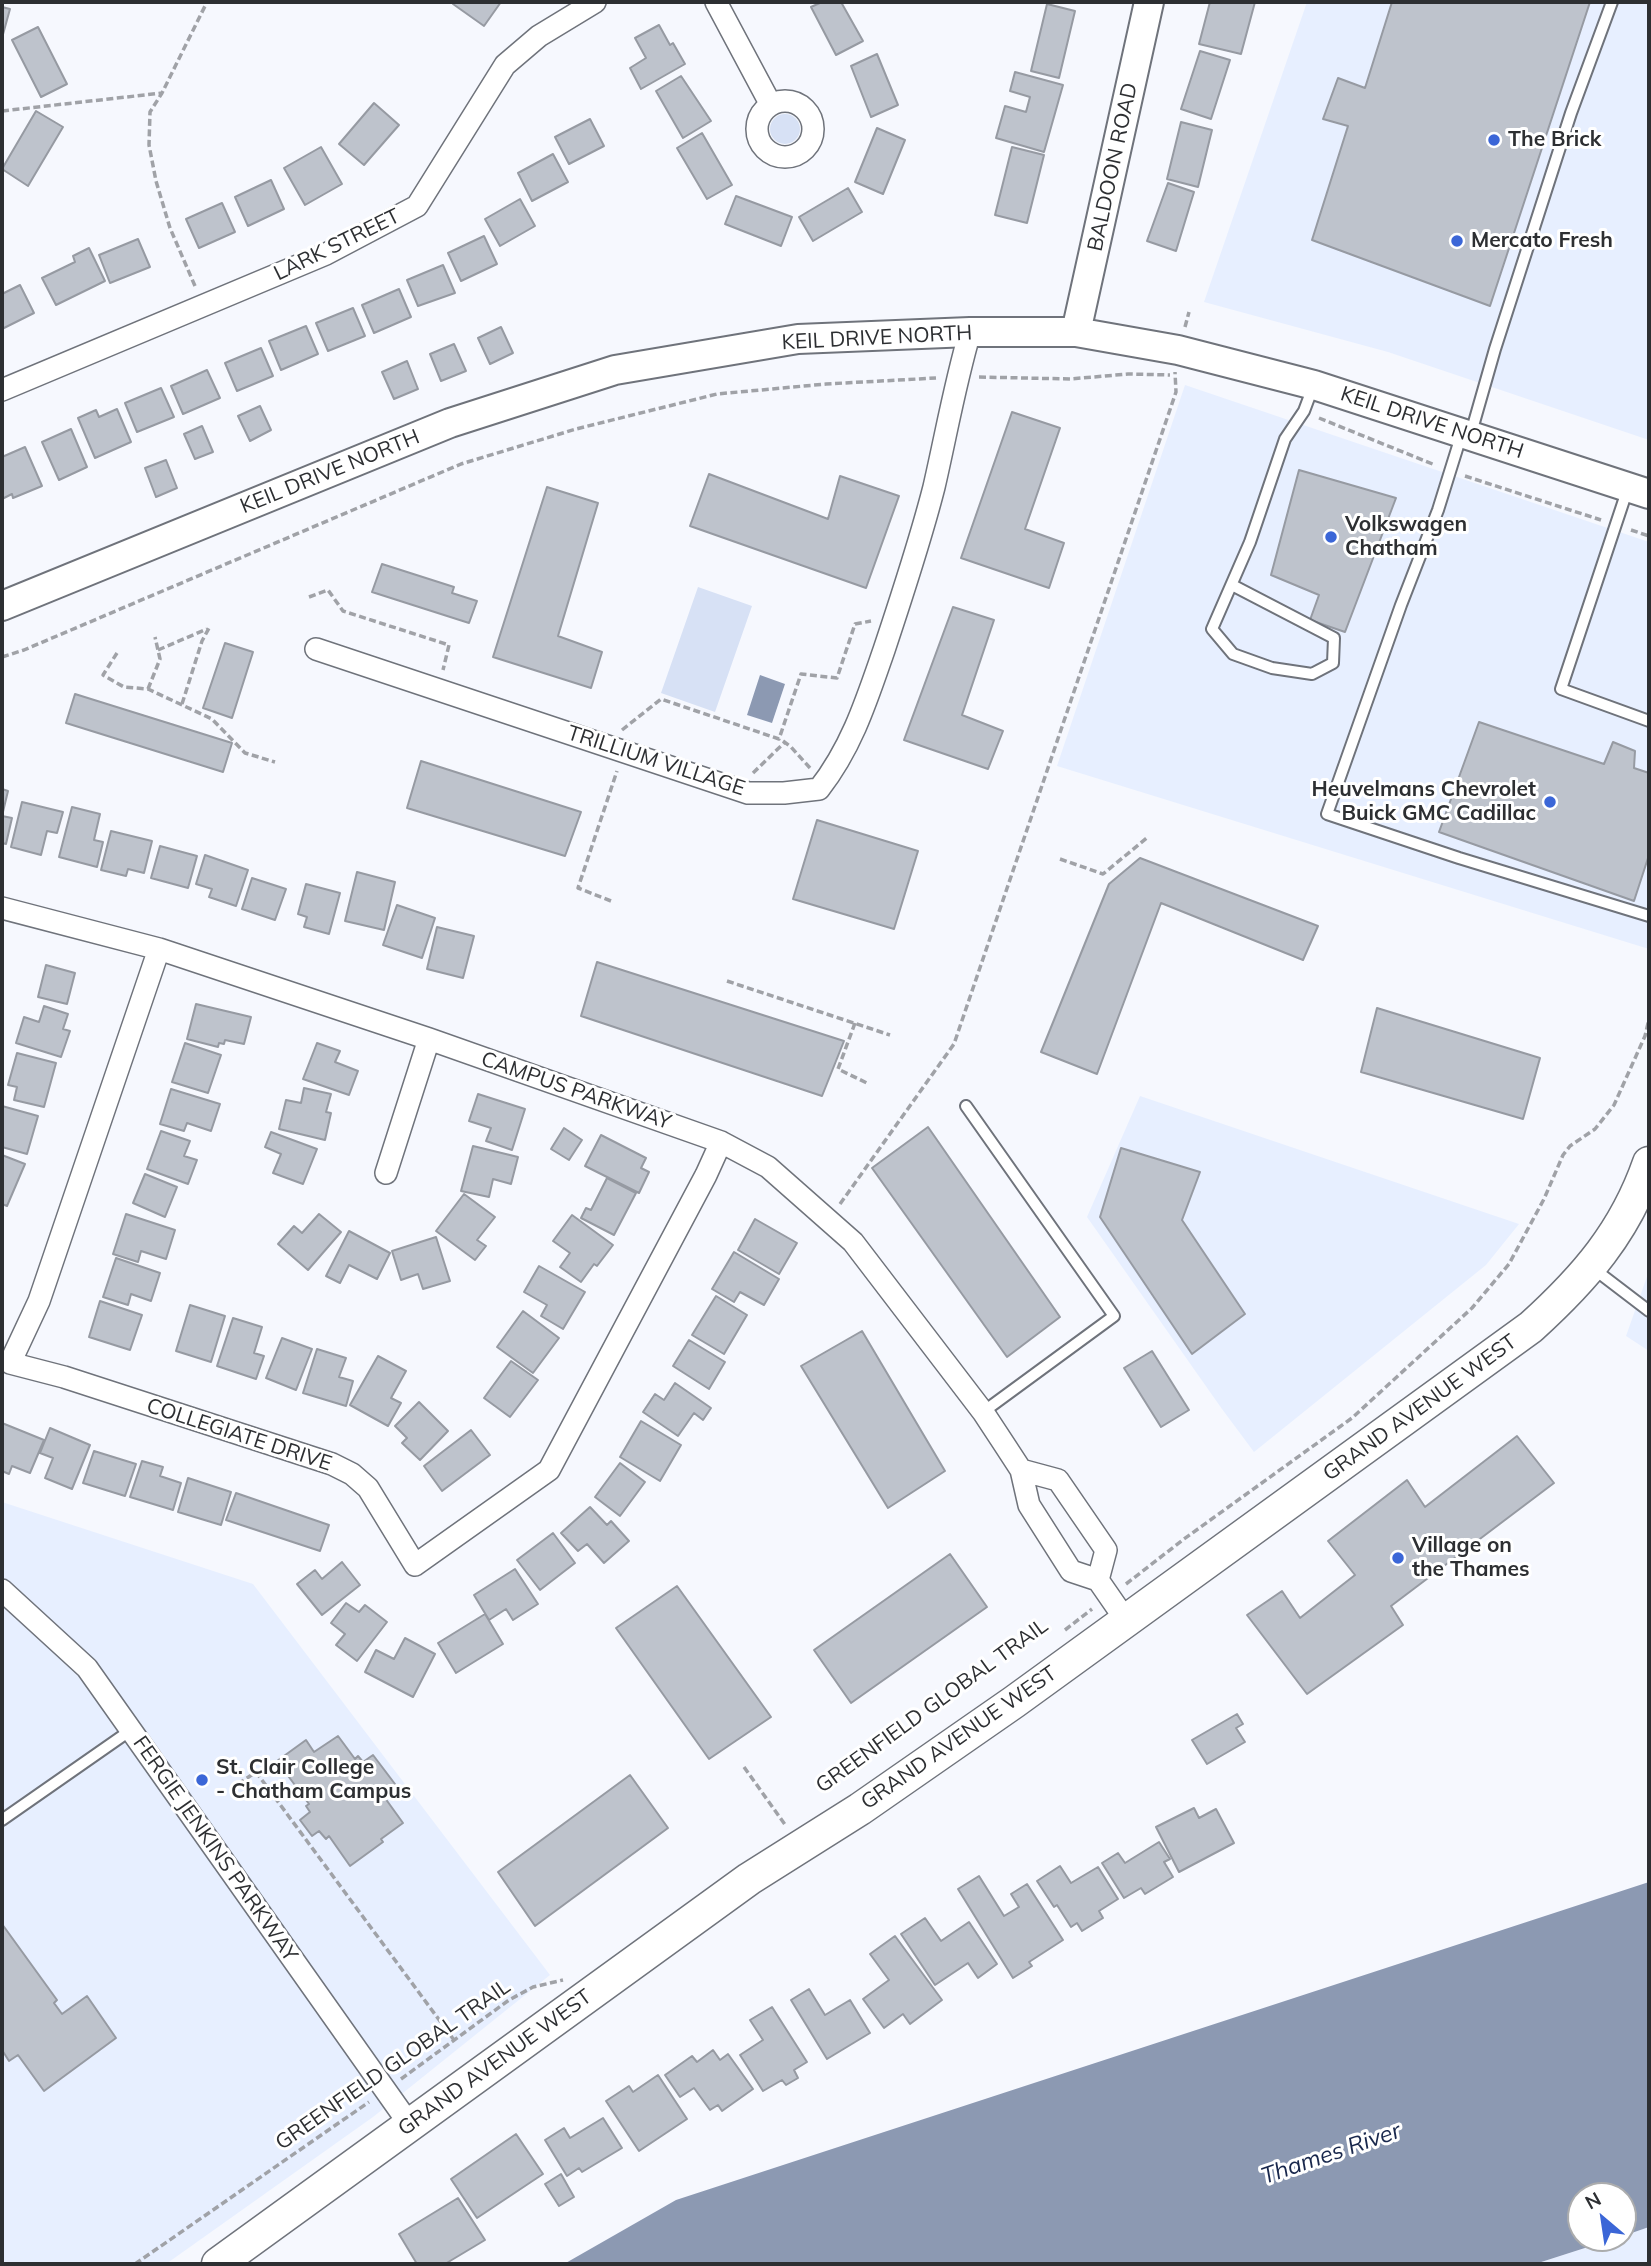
<!DOCTYPE html>
<html>
<head>
<meta charset="utf-8">
<style>
  body { margin:0 }
  #map { position:relative; width:1651px; height:2266px; overflow:hidden; background:#f6f8fe; font-family:Mulish,sans-serif }
  canvas { display:block }
  .frame { position:absolute; inset:0; border:4px solid #2d2f32; pointer-events:none }
  .north { position:absolute; left:1567px; top:2182px; width:70px; height:70px; box-sizing:border-box; background:#fff; border:2px solid #abacad; border-radius:50%; rotate:331deg; font-size:19px; font-weight:700; line-height:28px; text-align:center; color:#2d2f32 }
  .north::after { content:''; display:block; margin:auto; width:24px; height:32px; background:#3b66d7; clip-path:polygon(50% 0,100% 100%,50% 72%,0 100%) }
</style>
</head>
<body>
<div id="map">
<canvas width="1651" height="2266"></canvas>
<div class="frame"></div>
<div class="north">N</div>
</div>
<script>
const context = document.querySelector('canvas').getContext('2d');
context.lineJoin = 'round';
function fill(path, color) { context.fillStyle = color; context.fill(path, 'evenodd'); }
function stroke(path, color, width, dash) { context.strokeStyle = color; context.lineWidth = width; context.lineCap = dash ? 'butt' : 'round'; context.setLineDash(dash || []); context.stroke(path); }
function drawText(font, color, halo, rows, align = 'center') {
  context.font = font + ' Mulish,sans-serif'; context.lineWidth = 6; context.setLineDash([]); context.textBaseline = 'middle'; context.strokeStyle = halo; context.fillStyle = color; for (const [text, x, y, turn = 0] of rows) {
    context.save(); context.translate(x, y); context.rotate((+turn || 0) * Math.PI / 180); context.textAlign = isNaN(turn) ? turn : align; if (halo) context.strokeText(text, 0, 0); context.fillText(text, 0, 0); context.restore();
  }
}
const built = new Path2D(`
  M1307 2H1649V440L1388 352 1204 302Z
  M1185 385 1649 542V949L1057 766Z
  M1140 1096 1519 1224 1486 1265 1254 1452 1222 1409 1087 1217Z
  M1649 1271V1351L1626 1336Z
  M2 1502 253 1584 550 1975 373 2117 166 2264H2Z
  M1649 2227V2264H1535L1616 2238H1623V2236Z`);
const green = new Path2D(`
  M770 129a15 15 0 1 1 30 0a15 15 0 1 1-30 0Z
  M698 587 752 606 715 712 661 693Z`);
const water = new Path2D(`
  M760 675 785 684 772 723 747 715Z
  M1649 1882V2227L1623 2236V2196H1581V2238H1616L1535 2264H564L676 2200Z`);
const building = new Path2D(`
  M455 2H501L484 26 453 4Z
  M822 2H841L863 41 836 55 811 7Z
  M1210 2H1255L1241 54 1199 44Z
  M1392 2H1590L1490 306 1312 240 1348 126 1323 119 1338 78 1365 88Z
  M1047 4 1075 11 1059 78 1031 71Z
  M2 7 10 9 2 38Z
  M659 25 670 45 673 43 685 64 641 89 630 68 646 58 635 38Z
  M38 27 67 84 41 97 12 40Z
  M1200 51 1230 60 1211 119 1181 109Z
  M877 54 898 105 871 117 851 66Z
  M1015 72 1063 85 1044 152 996 138 1005 106 1026 112 1030 97 1010 91Z
  M681 76 711 121 683 138 656 91Z
  M374 103 399 125 364 165 339 144Z
  M36 111 63 127 28 186 2 169Z
  M590 119 604 146 569 164 555 137Z
  M1181 122 1212 130 1198 187 1167 179Z
  M877 128 905 140 883 194 855 182Z
  M702 133 732 185 707 199 677 148Z
  M321 147 342 184 305 205 284 168Z
  M1012 147 1044 155 1027 223 995 215Z
  M553 154 568 182 532 201 518 173Z
  M271 180 284 209 248 226 235 197Z
  M1168 183 1194 192 1176 251 1147 241Z
  M848 188 862 212 813 241 799 217Z
  M736 196 792 217 781 246 725 224Z
  M520 199 535 226 500 246 485 219Z
  M222 203 235 232 199 248 186 219Z
  M484 236 497 264 461 281 448 253Z
  M138 239 150 267 110 283 99 255Z
  M89 248 105 281 56 305 42 278 75 262 73 256Z
  M443 265 455 293 418 306 407 280Z
  M20 285 34 313 2 329V294Z
  M399 289 411 317 374 333 362 305Z
  M353 308 365 336 328 351 316 323Z
  M306 326 318 354 281 370 269 341Z
  M501 327 513 353 490 364 478 338Z
  M454 344 466 371 441 381 430 354Z
  M261 348 273 376 237 391 225 363Z
  M407 361 418 389 394 399 382 372Z
  M207 370 220 398 183 414 171 386Z
  M161 388 174 417 137 432 125 403Z
  M260 406 271 430 250 441 238 416Z
  M117 409 131 442 95 458 78 418 96 410 99 417Z
  M1012 412 1060 428 1025 529 1064 543 1049 588 961 558Z
  M202 426 213 452 195 459 184 434Z
  M71 429 87 467 59 480 42 442Z
  M25 447 42 486 13 498 12 494 2 499V457Z
  M166 460 177 488 156 497 145 468Z
  M1299 470 1396 498 1345 632 1310 620 1319 595 1271 575Z
  M709 474 828 519 840 476 899 496 866 588 690 526Z
  M547 487 598 503 558 636 602 652 591 688 493 657Z
  M382 564 454 587 452 593 477 601 469 623 372 592Z
  M953 607 994 620 962 715 1003 731 988 769 904 740Z
  M225 643 253 652 232 718 203 708Z
  M75 694 232 743 223 772 66 723Z
  M1479 722 1604 764 1613 742 1635 751 1634 768 1649 773V855L1634 901 1439 832Z
  M421 761 581 812 565 856 407 808Z
  M2 789 8 791 2 816 12 818 6 844 2 843Z
  M22 802 63 812 57 833 47 831 41 855 11 847Z
  M72 807 100 814 94 840 103 842 97 867 59 857Z
  M817 820 918 851 894 929 793 899Z
  M111 831 152 841 144 873 128 869 126 876 101 870Z
  M160 846 197 856 188 888 151 878Z
  M205 855 248 870 236 906 209 897 212 889 196 884Z
  M1140 858 1318 926 1303 960 1161 903 1097 1074 1041 1052 1109 884Z
  M357 872 395 882 384 930 345 921Z
  M252 878 286 889 275 920 242 909Z
  M306 884 340 893 329 934 304 927 307 917 298 914Z
  M397 905 435 918 422 958 383 945Z
  M437 927 474 936 463 978 427 969Z
  M597 962 844 1041 822 1096 581 1016Z
  M46 965 75 973 67 1004 38 997Z
  M196 1004 251 1017 244 1044 225 1040 224 1044 219 1043 218 1047 187 1039Z
  M44 1006 68 1014 63 1029 70 1031 61 1057 16 1043 24 1017 39 1022Z
  M1377 1008 1540 1058 1523 1119 1361 1072Z
  M185 1043 221 1055 208 1093 172 1082Z
  M317 1043 340 1051 335 1062 358 1071 349 1095 303 1079Z
  M17 1053 56 1063 44 1107 14 1100 17 1087 8 1085Z
  M304 1088 331 1094 326 1112 331 1113 325 1140 279 1129 286 1100 301 1103Z
  M171 1089 220 1104 211 1131 187 1123 184 1131 160 1124Z
  M478 1094 525 1109 512 1150 486 1141 491 1128 469 1121Z
  M2 1106 38 1116 27 1154 2 1147Z
  M928 1127 1060 1317 1007 1357 872 1168Z
  M564 1128 582 1140 569 1160 551 1149Z
  M161 1131 190 1141 184 1156 197 1160 188 1184 147 1169Z
  M271 1132 317 1149 303 1184 273 1173 281 1154 265 1147Z
  M601 1135 646 1158 641 1168 649 1172 639 1193 585 1166Z
  M473 1146 518 1157 511 1184 493 1179 489 1197 461 1191Z
  M1121 1148 1200 1172 1182 1220 1245 1314 1192 1354 1100 1217Z
  M2 1155 25 1164 7 1206 2 1204Z
  M145 1174 177 1187 165 1217 133 1203Z
  M607 1178 636 1193 614 1235 581 1218 586 1208 591 1210Z
  M464 1194 495 1217 477 1240 486 1246 475 1260 436 1231Z
  M126 1214 175 1230 166 1259 141 1251 138 1262 113 1254Z
  M319 1214 341 1232 308 1270 278 1244 294 1226 302 1233Z
  M572 1215 613 1245 597 1266 594 1264 581 1282 560 1267 570 1253 553 1241Z
  M755 1219 797 1243 779 1274 738 1250Z
  M349 1231 390 1253 377 1279 349 1265 340 1283 326 1276Z
  M436 1237 450 1281 423 1289 418 1274 401 1280 392 1251Z
  M734 1252 779 1279 764 1305 740 1292 734 1302 712 1289Z
  M116 1258 160 1273 151 1301 131 1294 128 1305 103 1297Z
  M539 1266 585 1292 563 1329 541 1316 547 1305 524 1292Z
  M716 1296 747 1315 724 1354 692 1335Z
  M100 1301 142 1315 130 1350 89 1337Z
  M190 1305 225 1316 211 1362 176 1351Z
  M523 1311 559 1338 533 1373 497 1347Z
  M233 1318 262 1327 254 1353 264 1356 256 1379 217 1366Z
  M862 1331 945 1471 888 1508 801 1366Z
  M282 1338 312 1349 296 1390 266 1378Z
  M689 1340 725 1362 709 1389 673 1366Z
  M317 1349 346 1358 339 1377 353 1381 346 1406 303 1393Z
  M1152 1351 1189 1410 1161 1427 1124 1368Z
  M378 1356 406 1371 391 1398 401 1403 388 1426 350 1405Z
  M511 1361 538 1380 510 1417 484 1398Z
  M675 1383 711 1408 703 1420 694 1413 678 1436 643 1412 655 1394 664 1400Z
  M419 1402 448 1431 420 1460 402 1443 407 1438 395 1426Z
  M641 1421 681 1445 660 1481 620 1457Z
  M2 1423 44 1440 30 1473 12 1466 9 1474 2 1471Z
  M50 1428 90 1445 72 1489 45 1478 53 1458 40 1453Z
  M471 1430 490 1455 442 1491 424 1466Z
  M1517 1436 1554 1483 1391 1606 1403 1625 1307 1694 1247 1615 1282 1591 1300 1618 1355 1575 1328 1541 1407 1480 1425 1507Z
  M94 1451 136 1464 125 1496 83 1483Z
  M142 1461 163 1467 160 1476 181 1483 173 1510 130 1497Z
  M620 1463 645 1482 620 1516 595 1497Z
  M188 1478 231 1492 221 1525 178 1512Z
  M236 1493 329 1525 320 1551 226 1520Z
  M590 1507 607 1525 611 1521 629 1541 604 1563 587 1544 578 1551 561 1533Z
  M553 1533 575 1563 540 1590 517 1560Z
  M950 1554 987 1607 851 1703 814 1650Z
  M342 1562 360 1585 322 1615 297 1584 315 1570 322 1579Z
  M515 1569 538 1604 513 1620 506 1609 489 1620 474 1595Z
  M677 1586 771 1717 709 1759 616 1628Z
  M346 1603 359 1612 365 1605 387 1622 357 1661 336 1645 345 1634 331 1623Z
  M485 1614 503 1644 456 1673 438 1643Z
  M405 1638 435 1654 413 1697 365 1672 376 1650 394 1659Z
  M1237 1714 1243 1724 1236 1728 1245 1742 1207 1764 1192 1740Z
  M338 1736 355 1759 358 1756 363 1762 373 1755 398 1788 385 1798 403 1823 381 1839 383 1842 350 1866 329 1836 326 1839 319 1831 312 1836 300 1820 310 1812 306 1806 309 1804 277 1761 306 1740 314 1752Z
  M630 1775 668 1828 535 1926 498 1872Z
  M1194 1808 1199 1818 1216 1809 1234 1843 1179 1872 1156 1827Z
  M1159 1842 1170 1859 1164 1862 1173 1877 1145 1894 1141 1888 1124 1898 1102 1863 1118 1853 1125 1863Z
  M1060 1866 1071 1883 1098 1867 1118 1899 1099 1911 1103 1918 1082 1931 1077 1923 1071 1927 1057 1905 1054 1907 1037 1881Z
  M979 1876 1004 1916 1019 1907 1011 1894 1027 1884 1063 1940 1029 1962 1032 1966 1013 1978 958 1889Z
  M925 1918 941 1941 969 1922 997 1964 978 1978 968 1963 935 1985 901 1934Z
  M2 1924 57 2000 54 2003 62 2014 87 1996 116 2038 44 2091 18 2055 9 2061 2 2050Z
  M895 1936 942 2000 910 2024 903 2014 884 2028 863 1999 889 1980 870 1954Z
  M809 1989 825 2015 850 2000 870 2033 827 2059 791 2000Z
  M772 2007 807 2062 794 2070 798 2078 786 2085 782 2080 763 2091 740 2055 763 2040 750 2020Z
  M713 2050 720 2060 728 2054 753 2089 722 2111 718 2105 710 2110 694 2088 680 2097 665 2075 692 2056 697 2062Z
  M658 2075 687 2119 639 2151 606 2101 629 2086 633 2092Z
  M603 2118 622 2148 582 2172 579 2168 567 2176 545 2140 564 2128 570 2138Z
  M516 2134 543 2174 477 2218 451 2179Z
  M561 2174 574 2197 559 2206 545 2184Z
  M458 2198 485 2240 445 2264H417L399 2234Z`);
const path = new Path2D(`
  M2 111 162 93
  M195 286 170 228 156 181 149 145 150 112 162 93 207 2
  M1185 327 1189 312
  M979 377 1070 379 1128 374 1170 375
  M1319 418 1435 465
  M1465 476 1601 520
  M1631 530 1649 536
  M309 597 328 590 343 611 449 645 443 670
  M158 650 207 629
  M117 653 103 675 124 687 148 689 212 719 245 753 275 762
  M2 657 24 650 461 464 576 429 717 394 826 384 936 378
  M148 689 160 659 155 637
  M182 704 202 641 209 628
  M622 730 661 699 779 739 801 674 837 678 855 624 871 621
  M783 741 791 747 810 768
  M753 773 784 743
  M1060 859 1103 874 1148 837
  M611 901 578 888 617 771
  M727 981 890 1035
  M855 1023 838 1069 869 1084
  M840 1204 954 1044 1176 392 1175 372
  M1126 1584 1184 1539 1352 1418 1472 1308 1509 1264 1544 1199 1563 1155 1570 1146 1595 1129 1614 1105 1645 1036 1649 1019
  M1065 1630 1092 1609
  M744 1767 786 1826
  M238 1784 256 1772 454 2040
  M401 2079 509 2000 533 1987 563 1980
  M135 2264 369 2102`);
const service = new Path2D(`
  M1462 433 1438 510 1401 605 1327 814 1459 858 1649 916
  M1471 433 1495 349 1571 113 1612 2
  M1628 488 1561 689 1649 721
  M1232 585 1334 638 1333 663 1312 674 1272 668 1233 654 1212 629 1250 542 1285 439 1304 411 1313 387
  M966 1106 1114 1316 983 1412
  M1594 1269 1649 1311
  M2 1820 131 1730`);
const minor = new Path2D(`
  M716 2 771 105
  M757 129a28 28 0 1 1 56 0a28 28 0 1 1-56 0Z
  M2 390 326 254 417 206 505 65 539 36 595 2
  M316 649 748 793H784L819 789C852 747 867 699 884 650 902 596 920 542 934 487 946 435 955 383 970 332
  M2 908 159 949 429 1039 721 1142 768 1167 853 1242 983 1412 1006 1447 1021 1470 1029 1505 1071 1571 1098 1580 1125 1619
  M159 949 39 1301 10 1363 64 1377 332 1464 352 1474 368 1488 415 1565 549 1470 706 1175 721 1142
  M386 1173 429 1039
  M1021 1470 1058 1480 1106 1550 1098 1580
  M2 1590 87 1668 410 2125`);
const tertiary = new Path2D(`
  M1076 332 1149 2
  M2 606 450 423 615 370 798 339 970 332H1076L1178 350 1314 385 1649 494`);
const secondary = new Path2D(`
  M218 2264 749 1879 860 1809 1014 1702 1531 1327C1585 1278 1625 1232 1649 1163`);
const markers = [
  [1494,140,7,"#3b66d7"],
  [1457,241,7,"#3b66d7"],
  [1331,537,7,"#3b66d7"],
  [1550,802,7,"#3b66d7"],
  [1398,1558,7,"#3b66d7"],
  [202,1780,7,"#3b66d7"]
];
const poiNames = [
  ["The Brick",1508,140],
  ["Mercato Fresh",1471,241],
  ["Volkswagen",1345,525],
  ["Chatham",1345,549],
  ["Heuvelmans Chevrolet",1536,790,"right"],
  ["Buick GMC Cadillac",1536,814,"right"],
  ["Village on",1412,1546],
  ["the Thames",1412,1570],
  ["St. Clair College",216,1768],
  ["- Chatham Campus",216,1792]
];
const streetNames = [
  ["BALDOON ROAD",1113,167,-78],
  ["LARK STREET",337,245,-26],
  ["KEIL DRIVE NORTH",877,338,-3],
  ["KEIL DRIVE NORTH",1432,423,18],
  ["KEIL DRIVE NORTH",330,472,-22],
  ["TRILLIUM VILLAGE",656,761,18],
  ["CAMPUS PARKWAY",576,1091,19],
  ["GRAND AVENUE WEST",1420,1408,-36],
  ["COLLEGIATE DRIVE",239,1435,18],
  ["GREENFIELD GLOBAL TRAIL",932,1706,-36],
  ["GRAND AVENUE WEST",959,1738,-35],
  ["FERGIE JENKINS PARKWAY",215,1849,55],
  ["GRAND AVENUE WEST",495,2063,-36],
  ["GREENFIELD GLOBAL TRAIL",393,2065,-35]
];
const waterNames = [
  ["Thames River",1331,2154,-19]
];
fill(built, '#e7efff');
fill(green, '#d7e1f5');
fill(water, '#8c99b2');
fill(building, '#bec3cc');
stroke(building, '#969aa2', 2);
stroke(service, '#6f737b', 14);
stroke(minor, '#6f737b', 24);
stroke(tertiary, '#6f737b', 32);
stroke(secondary, '#6f737b', 35);
stroke(path, '#a0a2a7', 3.5, [7, 3.5]);
stroke(service, '#fff', 10);
stroke(minor, '#fff', 21);
stroke(tertiary, '#fff', 28);
stroke(secondary, '#fff', 32);
for (const [x, y, r, color] of markers) { const dot = new Path2D(); dot.arc(x, y, r, 0, 2 * Math.PI); context.fillStyle = color; context.fill(dot); stroke(dot, '#fff', 2.5); }
drawText('bold 21px', '#2d2f32', '#fff', poiNames, 'left');
drawText('21px', '#2d2f32', '#fff', streetNames);
drawText('italic 23px', '#18274c', '#fff', waterNames);
</script>
</body>
</html>
